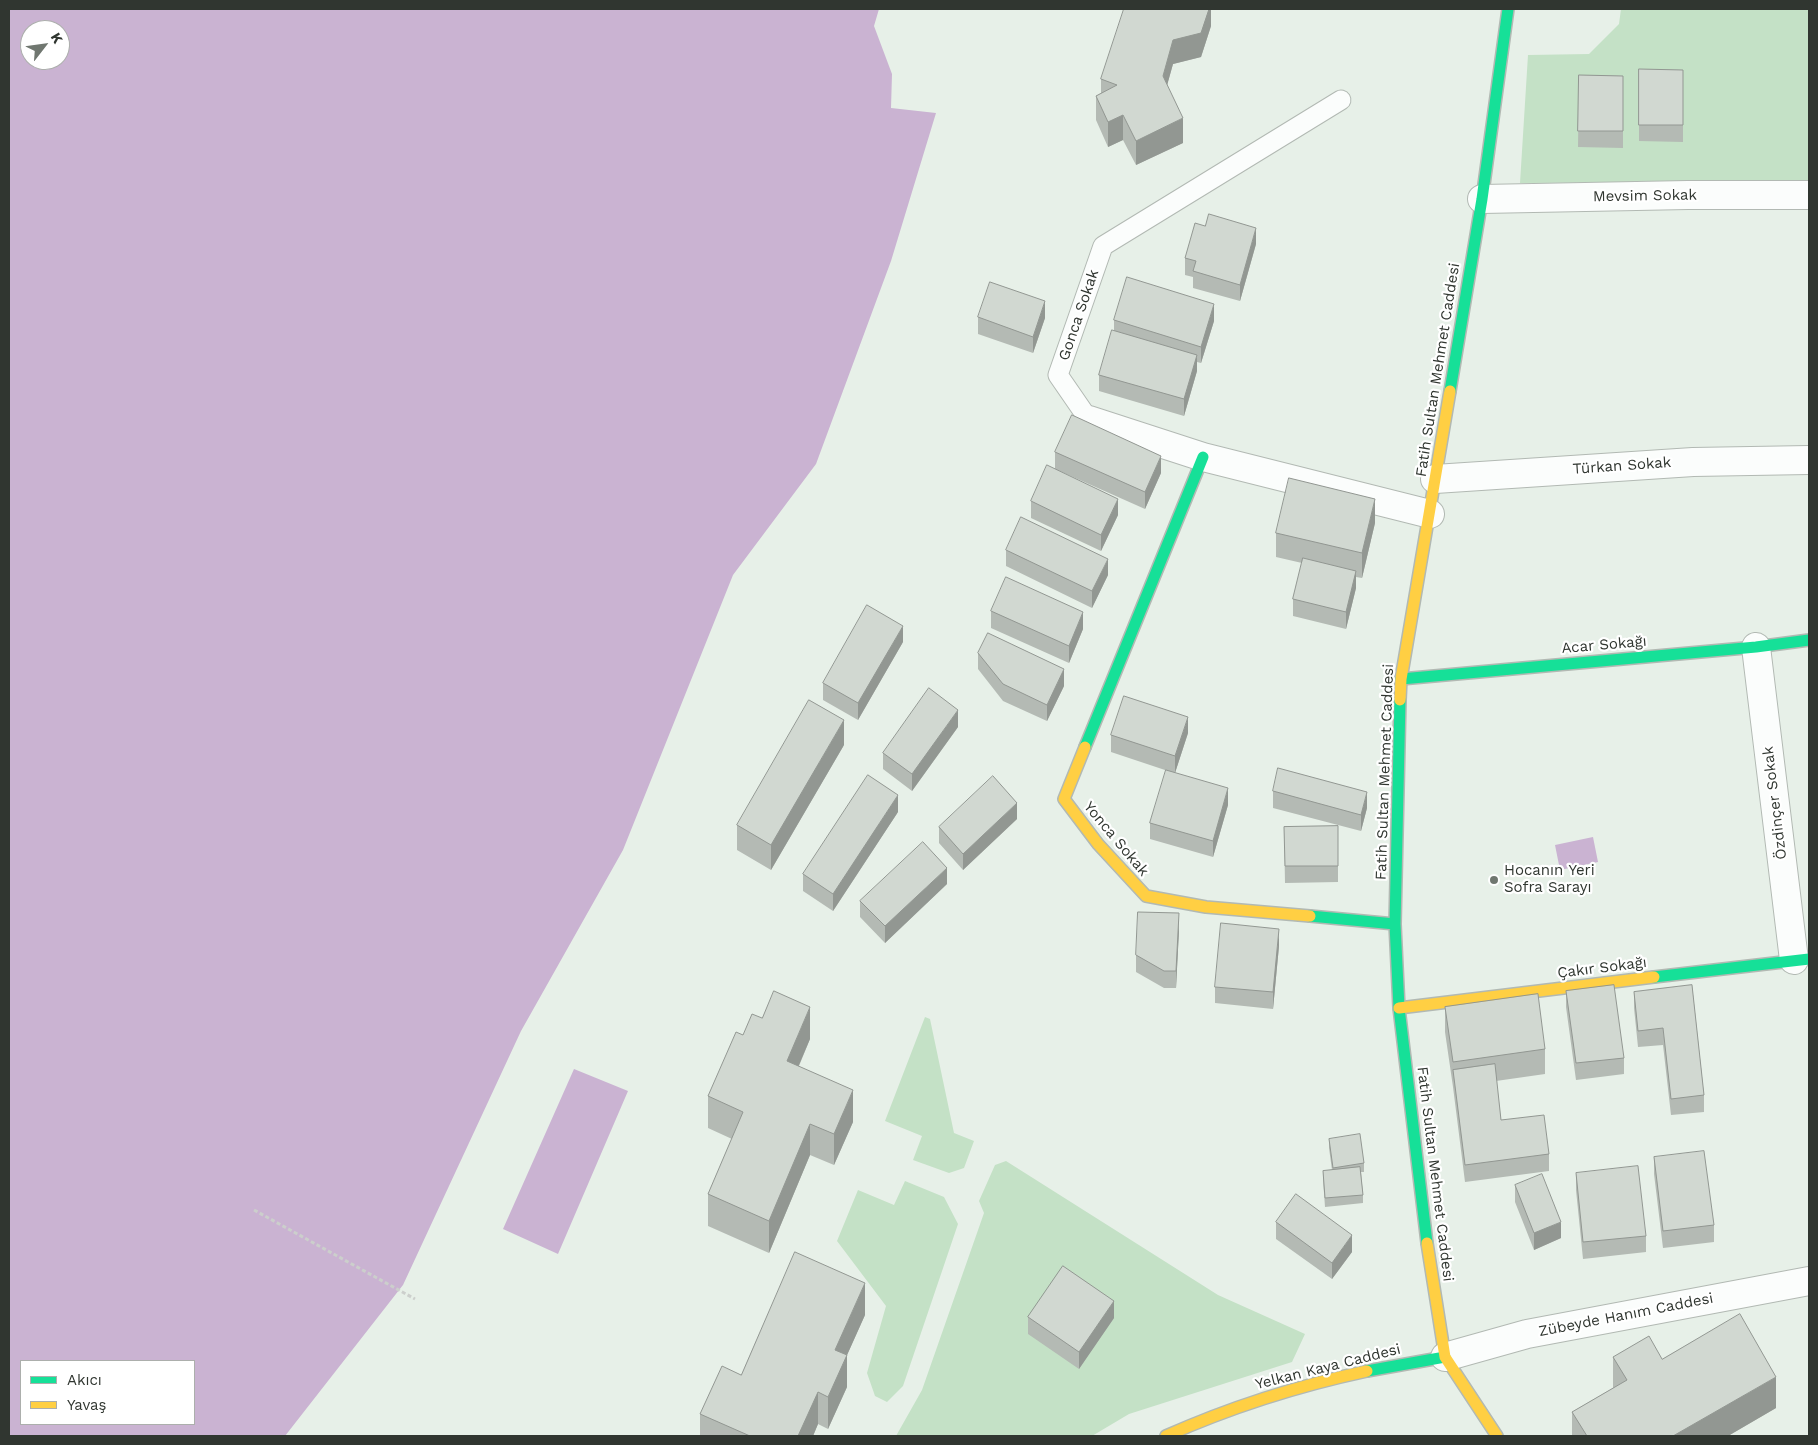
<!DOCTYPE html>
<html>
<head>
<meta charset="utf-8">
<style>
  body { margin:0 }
  #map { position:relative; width:1818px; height:1445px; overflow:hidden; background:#e7f0e8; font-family:"Work Sans",sans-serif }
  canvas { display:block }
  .frame { position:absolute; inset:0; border:10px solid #303630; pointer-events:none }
  .legend { position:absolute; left:20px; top:1360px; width:175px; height:65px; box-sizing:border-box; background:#fff; border:1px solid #acafac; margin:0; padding:6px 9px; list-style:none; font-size:15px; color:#303630 }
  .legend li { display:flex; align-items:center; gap:10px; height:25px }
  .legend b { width:25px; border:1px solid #acafac }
  .north { position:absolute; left:20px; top:20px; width:50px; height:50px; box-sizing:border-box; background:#fff; border:1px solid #acafac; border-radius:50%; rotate:60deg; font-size:14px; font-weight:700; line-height:20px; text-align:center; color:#303630 }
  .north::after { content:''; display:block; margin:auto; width:18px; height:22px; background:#707770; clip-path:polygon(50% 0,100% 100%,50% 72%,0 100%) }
</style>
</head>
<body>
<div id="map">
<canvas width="1818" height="1445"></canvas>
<div class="frame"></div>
<ul class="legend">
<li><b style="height:6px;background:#16e098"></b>Akıcı</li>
<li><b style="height:6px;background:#ffcf43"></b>Yavaş</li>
</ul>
<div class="north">K</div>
</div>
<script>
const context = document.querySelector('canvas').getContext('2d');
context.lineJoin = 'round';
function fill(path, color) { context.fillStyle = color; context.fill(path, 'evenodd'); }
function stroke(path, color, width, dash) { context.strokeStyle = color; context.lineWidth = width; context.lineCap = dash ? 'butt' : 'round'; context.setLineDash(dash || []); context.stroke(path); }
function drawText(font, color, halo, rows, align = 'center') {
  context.font = font + ' "Work Sans",sans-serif'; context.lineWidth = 4.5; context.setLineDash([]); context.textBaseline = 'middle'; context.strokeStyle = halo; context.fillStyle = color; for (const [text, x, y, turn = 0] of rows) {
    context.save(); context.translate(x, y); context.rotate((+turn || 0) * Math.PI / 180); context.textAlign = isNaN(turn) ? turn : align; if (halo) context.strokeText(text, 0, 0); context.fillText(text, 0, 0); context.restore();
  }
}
const green = new Path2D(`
  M1621 9H1809V182L1520 183 1528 55 1589 54 1619 24Z
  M925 1017 930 1019 954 1133 974 1141 964 1168 949 1173 913 1160 922 1136 885 1121Z
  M1006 1161 1218 1295 1305 1334 1292 1362 1129 1414 1092 1436H896L922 1390 984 1213 979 1201 995 1165Z
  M905 1181 944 1197 958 1224 903 1386 887 1402 875 1396 867 1373 886 1306 837 1241 858 1190 894 1205Z`);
const water = new Path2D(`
  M9 9H879L874 26 892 74 891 108 936 113 891 261 816 464 733 575 623 850 521 1031 403 1285 285 1436H9ZM30 30H60V60H30ZM21 1361H194V1424H21Z
  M1593 837 1598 862 1560 870 1555 845Z
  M574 1069 628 1091 558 1254 503 1229Z`);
const path = new Path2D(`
  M254 1210 415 1299`);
const lane = new Path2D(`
  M1089 420 1058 375 1103 246 1341 100`);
const street = new Path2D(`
  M1482 199 1688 195H1809
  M1089 420 1203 457 1430 514
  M1435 479 1693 462 1809 460
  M1756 647 1794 960
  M1445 1357 1527 1334 1809 1281`);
const fast = new Path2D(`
  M1450 391 1482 199 1508 9
  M1401 679 1756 647 1809 640
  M1400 700 1395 924 1399 1008 1427 1243
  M1085 747 1203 457
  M1310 916 1395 924
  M1654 977 1809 959
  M1367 1371 1445 1357`);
const slow = new Path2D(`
  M1400 700 1401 679 1450 391
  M1085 747 1064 799 1098 844 1146 896 1206 907 1310 916
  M1399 1008 1654 977
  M1427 1243 1445 1357 1497 1436
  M1166 1436C1231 1407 1297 1386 1367 1371`);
const wall = new Path2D(`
  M1211 9V26L1201 57 1173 64 1167 85 1183 143 1136 165 1123 140 1108 147 1096 120V96L1101 93V79Z
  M1639 69 1683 70V142L1639 141Z
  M1579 75 1623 76V148L1578 147Z
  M1256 244 1240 301 1193 288V277L1185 275V258Z
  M978 317 1045 318 1033 353 978 334Z
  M1114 320 1214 321 1201 363 1197 362V371L1184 416 1099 391V375L1114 331Z
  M1055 452 1161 473 1145 509 1055 469Z
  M1031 501 1118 515 1101 551 1031 518Z
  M1375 523 1362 578 1356 577V588L1346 629 1293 616V599L1302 563 1276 557V533Z
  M1006 550 1108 575 1092 608 1006 566Z
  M991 611 1083 629 1069 663 991 628Z
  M903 642 858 720 823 700V683Z
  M978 653 1064 686 1047 721 1003 701 978 669Z
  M958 727 912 791 883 769V753Z
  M1188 733 1175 773 1228 805 1213 857 1150 839V823L1168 771 1111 752V735Z
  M844 745 771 870 737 850V825Z
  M1273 791 1367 808 1361 831 1273 808Z
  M898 812 833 911 803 891V874Z
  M1017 819 963 870 939 843V827Z
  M1338 826V882L1285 883 1284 827Z
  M947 884 885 943 860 917V901Z
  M1179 930 1176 988H1164L1136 972V955Z
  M1279 946 1273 1009 1215 1003V987Z
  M1692 985 1704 1095V1112L1671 1115 1663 1045 1638 1047 1634 1008V992Z
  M1566 991 1624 1058V1074L1576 1080 1566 1007Z
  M1445 1007 1545 1049V1074L1496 1081 1501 1120 1549 1154V1171L1465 1182 1453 1087 1445 1032Z
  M743 1035 810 1039 799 1066 853 1122 834 1165 810 1155 769 1253 708 1226V1194L732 1139 708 1128V1096Z
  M1329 1139 1364 1163V1172H1361L1363 1195V1203L1325 1207 1323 1179V1171L1332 1170 1329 1148Z
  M1654 1157 1714 1225V1242L1663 1248 1654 1174Z
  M1576 1173 1646 1236V1252L1583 1259 1576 1190Z
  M1515 1185 1561 1238 1534 1250 1515 1202Z
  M1276 1222 1352 1252 1332 1279 1276 1239Z
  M865 1315 847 1355V1387L828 1429 818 1424 813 1436H700V1414L741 1375Z
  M1028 1317 1114 1318 1079 1369 1028 1334Z
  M1613 1357 1662 1359 1776 1408 1728 1436H1572V1412L1613 1388Z`);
const shadedWall = new Path2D(`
  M1209 9H1211V26L1201 57 1173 64 1163 100V76L1173 40Z
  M1123 115V140L1108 147V122Z
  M1183 118V143L1136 165V141Z
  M1256 228V244L1240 301V285Z
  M1045 301V318L1033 353V337Z
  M1214 304V321L1201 363V347Z
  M1197 355V371L1184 416V399Z
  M1161 456V473L1145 509V492Z
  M1118 499V515L1101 551V535Z
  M1375 499V523L1362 578V553Z
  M1108 559V575L1092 608V591Z
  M1356 571V588L1346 629V612Z
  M1083 612V629L1069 663V646Z
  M903 626V642L858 720V703Z
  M1064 669V686L1047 721V705Z
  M958 710V727L912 791V774Z
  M1188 717V733L1175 773V756Z
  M844 720V745L771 870V845Z
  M1228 788V805L1213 857V841Z
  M1367 792V808L1361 831V815Z
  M898 795V812L833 911V894Z
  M1017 803V819L963 870V854Z
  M947 868V884L885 943V926Z
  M1179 913V930L1176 988V971Z
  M1279 929V946L1273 1009V992Z
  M810 1007V1039L787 1093V1061Z
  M853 1090V1122L834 1165V1134Z
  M810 1124V1155L769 1253V1221Z
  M1561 1222V1238L1534 1250V1233Z
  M1352 1235V1252L1332 1279V1263Z
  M865 1283V1315L835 1382V1350Z
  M1114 1301V1318L1079 1369V1352Z
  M847 1355V1387L828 1429V1397Z
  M1776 1377V1408L1728 1436H1673Z
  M818 1392V1424L813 1436H798Z`);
const building = new Path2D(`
  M1124 9H1209L1201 33 1173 40 1163 76 1183 118 1136 141 1123 115 1108 122 1096 96 1117 85 1101 79Z
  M1639 69 1683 70V125H1639Z
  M1579 75 1623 76V131H1578Z
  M1209 214 1256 228 1240 285 1193 271 1196 261 1185 258 1195 223 1205 226Z
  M1127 277 1214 304 1201 347 1114 320Z
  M990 282 1045 301 1033 337 978 317Z
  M1112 330 1197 355 1184 399 1099 375Z
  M1072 415 1161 456 1145 492 1055 452Z
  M1047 465 1118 499 1101 535 1031 501Z
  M1289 478 1375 499 1362 553 1276 533Z
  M1021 517 1108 559 1092 591 1006 550Z
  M1303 558 1356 571 1346 612 1293 599Z
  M1006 577 1083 612 1069 646 991 611Z
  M867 605 903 626 858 703 823 683Z
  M988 633 1064 669 1047 705 1003 684 978 653Z
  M929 688 958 710 912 774 883 753Z
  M1124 696 1188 717 1175 756 1111 735Z
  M809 700 844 720 771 845 737 825Z
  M1278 768 1367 792 1361 815 1273 791Z
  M1166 770 1228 788 1213 841 1150 823Z
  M868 775 898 795 833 894 803 874Z
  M993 776 1017 803 963 854 939 827Z
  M1338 826V866H1285L1284 827Z
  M923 842 947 868 885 926 860 901Z
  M1138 912 1179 913 1176 971H1164L1136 955Z
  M1221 923 1279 929 1273 992 1215 987Z
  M1614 985 1624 1058 1576 1063 1566 991Z
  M1692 985 1704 1095 1671 1099 1663 1028 1638 1031 1634 992Z
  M774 991 810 1007 787 1061 853 1090 834 1134 810 1124 769 1221 708 1194 743 1112 708 1096 736 1032 743 1035 752 1014 762 1018Z
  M1538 994 1545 1049 1453 1062 1445 1007Z
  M1495 1064 1501 1120 1544 1115 1549 1154 1465 1165 1453 1070Z
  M1360 1134 1364 1163 1333 1168 1329 1139Z
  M1704 1151 1714 1225 1663 1231 1654 1157Z
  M1638 1166 1646 1236 1583 1242 1576 1173Z
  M1360 1167 1363 1195 1325 1198 1323 1171Z
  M1542 1174 1561 1222 1534 1233 1515 1185Z
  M1296 1194 1352 1235 1332 1263 1276 1222Z
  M795 1252 865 1283 835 1350 847 1355 828 1397 818 1392 798 1436H750L700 1414 722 1366 741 1375Z
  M1063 1266 1114 1301 1079 1352 1028 1317Z
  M1740 1314 1776 1377 1673 1436H1587L1572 1412 1627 1380 1613 1357 1649 1336 1662 1359Z`);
const markers = [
  [1494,880,5,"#707770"]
];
const streetNames = [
  ["Mevsim Sokak",1645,196,-1],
  ["Gonca Sokak",1079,315,-71],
  ["Fatih Sultan Mehmet Caddesi",1438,370,-81],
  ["Türkan Sokak",1622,466,-4],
  ["Acar Sokağı",1604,645,-5],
  ["Fatih Sultan Mehmet Caddesi",1385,772,-88],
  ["Özdinçer Sokak",1775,803,-97],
  ["Yonca Sokak",1116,839,50],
  ["Çakır Sokağı",1602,968,-7],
  ["Fatih Sultan Mehmet Caddesi",1435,1174,83],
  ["Zübeyde Hanım Caddesi",1626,1315,-11],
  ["Yelkan Kaya Caddesi",1328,1367,-14]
];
const poiNames = [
  ["Hocanın Yeri",1504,871],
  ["Sofra Sarayı",1504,888]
];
fill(green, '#c4e1c6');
fill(water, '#cab3d2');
stroke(lane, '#b2b9b3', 21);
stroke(street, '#b2b9b3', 30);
stroke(fast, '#b2b9b3', 14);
stroke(slow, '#b2b9b3', 14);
stroke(path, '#cccfcc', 3, [4, 2.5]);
stroke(lane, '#fbfdfc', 19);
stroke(street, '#fbfdfc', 28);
stroke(fast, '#16e098', 11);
stroke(slow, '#ffcf43', 11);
fill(wall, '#b4bab4');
fill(shadedWall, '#929792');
fill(building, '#d1d8d1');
stroke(building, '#929792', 1);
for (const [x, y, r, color] of markers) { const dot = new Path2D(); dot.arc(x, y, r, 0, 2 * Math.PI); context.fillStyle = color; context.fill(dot); stroke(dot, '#fff', 2); }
drawText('15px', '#303630', '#fff', streetNames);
drawText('15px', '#303630', '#fff', poiNames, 'left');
</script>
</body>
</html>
